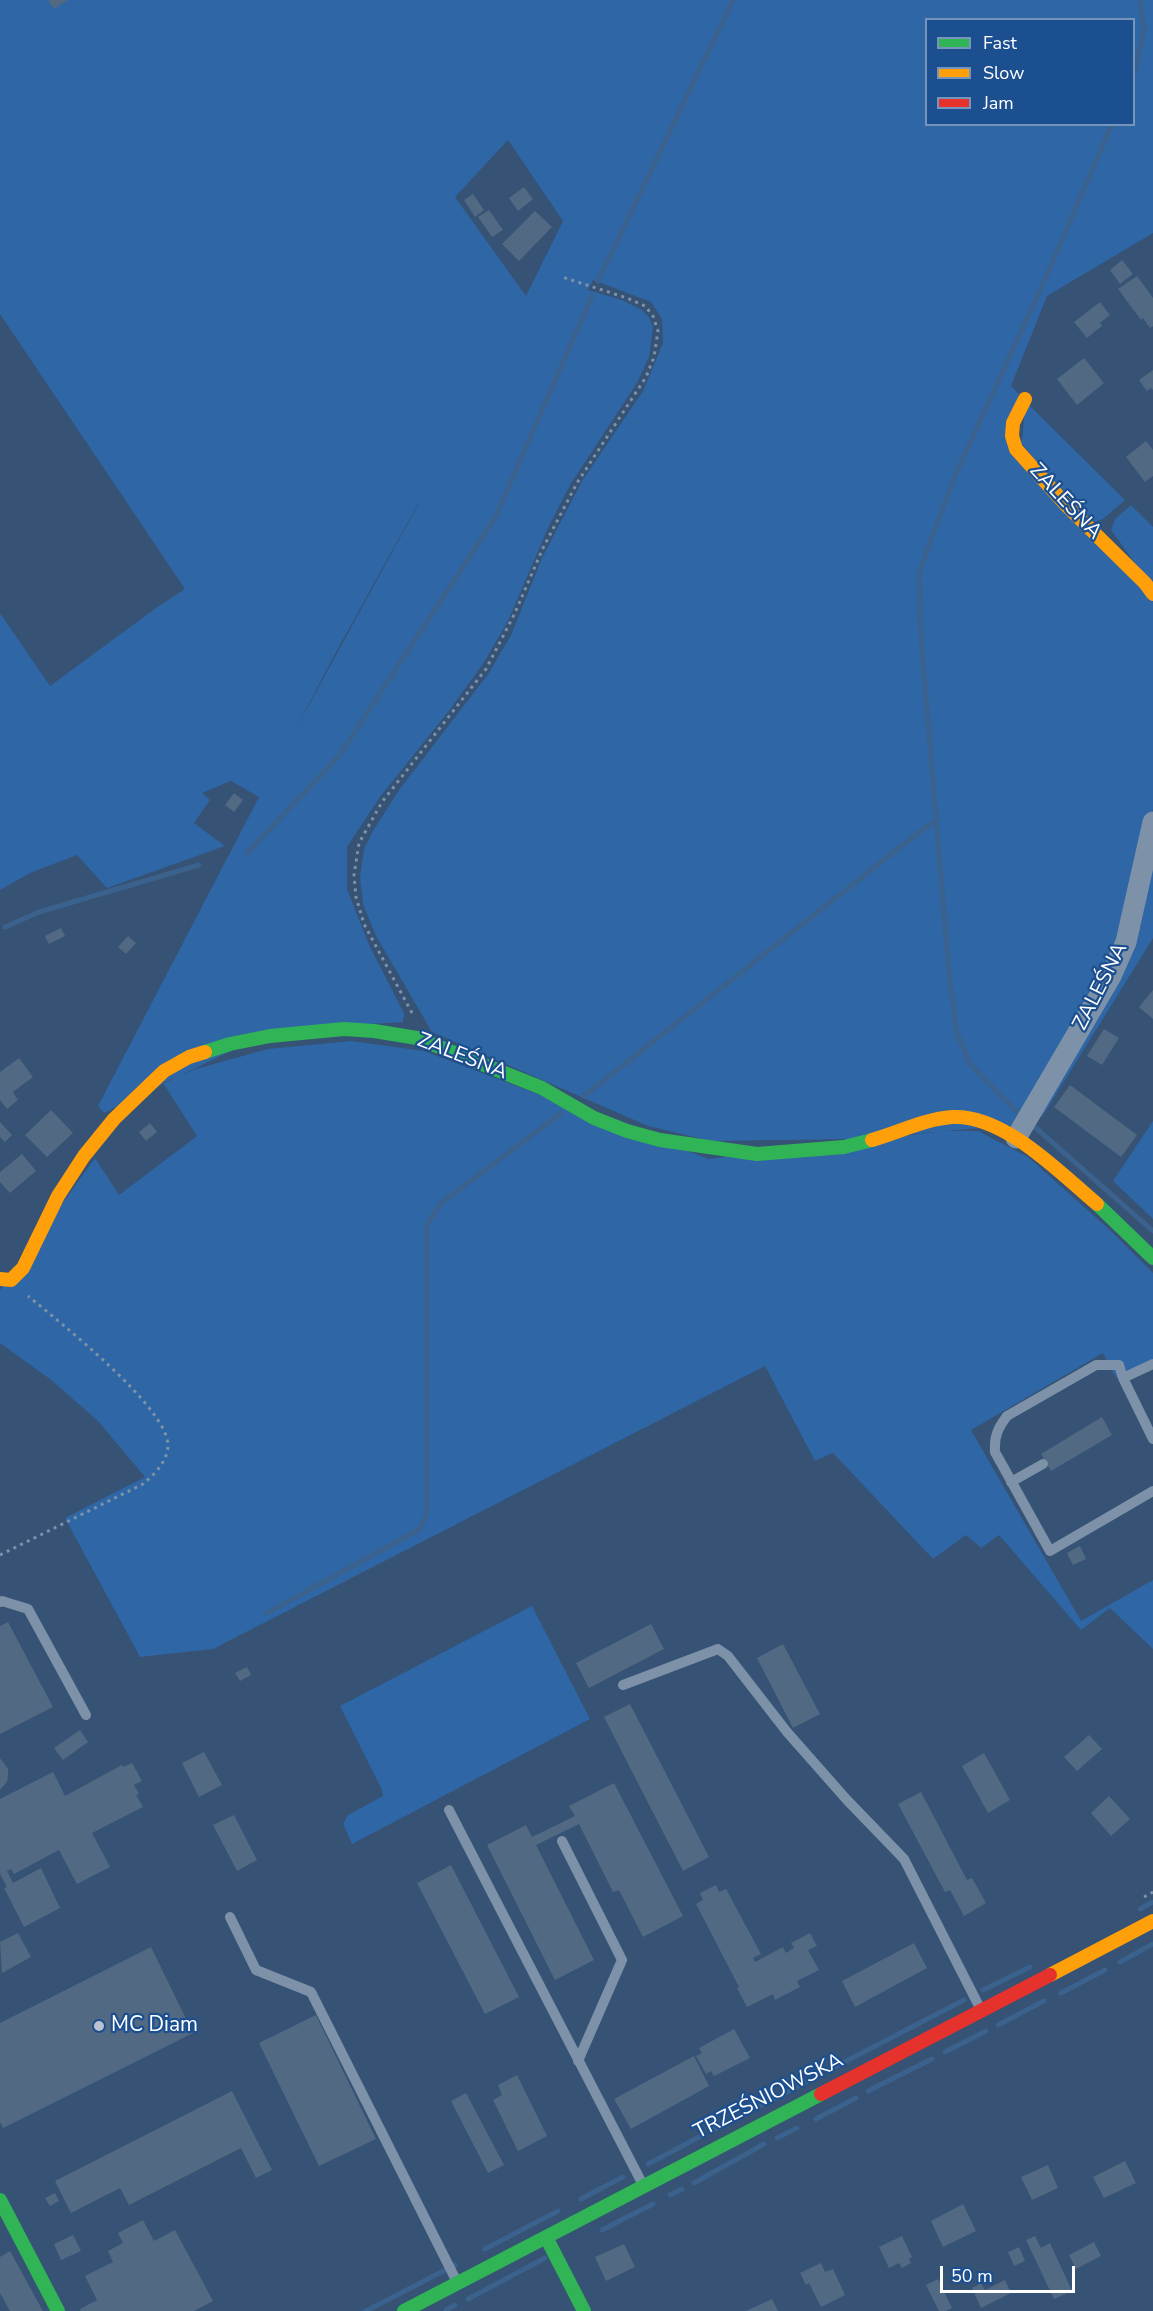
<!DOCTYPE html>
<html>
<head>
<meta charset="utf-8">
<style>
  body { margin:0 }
  #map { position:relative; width:1153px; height:2311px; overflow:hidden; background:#365274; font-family:"Nunito Sans",sans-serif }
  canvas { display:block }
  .legend { position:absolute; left:925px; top:18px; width:210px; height:108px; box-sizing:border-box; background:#1b4f8f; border:2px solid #7695bc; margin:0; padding:8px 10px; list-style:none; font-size:18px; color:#fff }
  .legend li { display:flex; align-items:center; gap:12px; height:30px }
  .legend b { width:30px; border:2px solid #7695bc }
  .scale { position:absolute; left:940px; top:2266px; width:135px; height:27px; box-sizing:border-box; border:3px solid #fff; border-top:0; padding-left:8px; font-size:18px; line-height:21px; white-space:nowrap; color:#fff; -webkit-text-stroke:4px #1b4f8f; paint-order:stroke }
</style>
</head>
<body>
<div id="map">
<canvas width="1153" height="2311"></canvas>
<ul class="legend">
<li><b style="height:8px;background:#30b455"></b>Fast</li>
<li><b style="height:8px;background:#ff9f0a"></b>Slow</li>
<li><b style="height:8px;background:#e5322d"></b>Jam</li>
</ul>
<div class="scale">50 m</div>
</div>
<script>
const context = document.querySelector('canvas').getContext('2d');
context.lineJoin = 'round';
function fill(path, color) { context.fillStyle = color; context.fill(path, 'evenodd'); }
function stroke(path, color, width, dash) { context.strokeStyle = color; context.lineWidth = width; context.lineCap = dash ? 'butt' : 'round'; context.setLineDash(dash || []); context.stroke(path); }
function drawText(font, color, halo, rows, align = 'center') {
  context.font = font + ' "Nunito Sans",sans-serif'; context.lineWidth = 4.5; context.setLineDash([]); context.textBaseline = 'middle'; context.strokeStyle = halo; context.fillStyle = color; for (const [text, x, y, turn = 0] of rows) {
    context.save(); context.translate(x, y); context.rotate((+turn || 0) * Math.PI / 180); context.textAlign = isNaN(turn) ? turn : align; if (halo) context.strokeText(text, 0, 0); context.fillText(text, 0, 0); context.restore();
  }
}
const green = new Path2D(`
  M0 0H1153V233L1047 296 1011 386 1019 394 1007 426 1153 602V809L1144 840 1125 927 1103 981 1016 1125 853 1139 711 1141 648 1126 432 1032 376 936 363 904 360 877 364 849 373 831 399 790 489 673 511 635 542 558 582 481 643 391 663 343 662 319 651 302 593 280 588 290 622 300 642 310 649 317 653 327 649 357 637 383 570 485 549 526 508 621 483 664 448 712 380 797 347 847V889L370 947 404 1013 403 1022 273 1030 104 1113 98 1106 259 797 231 781 202 793 210 800 194 823 225 846 107 888 77 855 30 873 0 890V613L50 686 156 608 185 589 0 314ZM926 20H1134V124H926ZM508 140 563 221 526 296 455 197ZM419 502V503L292 736 335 654Z
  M1026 402 1125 500 1103 519 1094 522 1021 448Z
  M1131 505 1153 527V588L1111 530 1115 519Z
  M1153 837V938L1042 1117 1037 1113 1109 992Z
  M351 1041 424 1051 709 1159 944 1131H978L1028 1157 1111 1231 1153 1273V1359L1116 1378 1103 1353 971 1430 1081 1621 1153 1580V1649L1110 1608 1081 1630 999 1535 981 1548 966 1535 933 1559 833 1453 815 1461 765 1366 213 1649 140 1657 65 1518 145 1477 98 1421 50 1379 0 1343V1290L95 1158 119 1195 197 1136 163 1083 196 1069 268 1049Z
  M1153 1121V1219L1113 1181Z
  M532 1606 590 1719 352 1844 343 1824 348 1815 383 1796 382 1790 340 1706Z`);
const stream = new Path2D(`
  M1134 74 1144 30 1140 0
  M598 281 733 0
  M247 853 339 756 495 518 592 296
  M5 927 39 912 199 865
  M584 1096 927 826 937 821
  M1021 1116 970 1064 957 1033 949 973 921 639 919 572 954 478 1046 277 1112 124
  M1036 1128 1153 1231
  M267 1613 420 1529 427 1513V1224L441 1203 560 1114
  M1140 1909 1153 1902
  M1120 1962 1153 1944
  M983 1990 1030 1967
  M1061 1993 1105 1970
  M998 2025 1044 2001
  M945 2052 986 2031
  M829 2070 964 2000
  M868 2091 932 2059
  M816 2119 856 2098
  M715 2129 810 2080
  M777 2138 797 2128
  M648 2164 703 2135
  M694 2183 764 2144
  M670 2195 682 2189
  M581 2199 623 2177
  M602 2230 653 2204
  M485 2249 558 2211
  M468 2299 545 2258
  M446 2310 455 2305
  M366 2311 455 2265`);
const building = new Path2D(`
  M48 0H68L54 9Z
  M524 187 533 199 518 211 509 198Z
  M473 194 484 210 475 217 464 200Z
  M489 210 503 230 492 237 478 217Z
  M535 211 552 227 519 261 502 244Z
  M1122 260 1133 274 1120 284 1110 270Z
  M1137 276 1153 298V326L1150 328 1143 318 1141 320 1118 289Z
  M1100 302 1110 315 1100 323 1102 326 1087 338 1074 322Z
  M1084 358 1104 383 1077 405 1057 379Z
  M1153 370V390L1151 388 1147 391 1139 380Z
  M1146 441 1153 450V476L1145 482 1126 457Z
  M234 793 243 800 234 812 225 805Z
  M61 928 65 936 49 944 45 936Z
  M128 936 136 943 126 954 118 947Z
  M1153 990V1019L1139 1007Z
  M1104 1029 1119 1038 1102 1065 1087 1056Z
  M19 1058 33 1077 13 1092 18 1100 7 1109 0 1100V1072Z
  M1070 1085 1137 1135 1121 1157 1054 1107Z
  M51 1110 73 1133 47 1157 25 1135Z
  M0 1122 12 1135 5 1142 0 1137Z
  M150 1123 157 1132 146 1141 139 1132Z
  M22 1154 36 1171 10 1193 0 1182V1172Z
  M1102 1417 1112 1435 1051 1471 1041 1454Z
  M1080 1546 1086 1559 1073 1565 1067 1553Z
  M8 1622 53 1707 0 1734V1626Z
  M651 1624 664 1649 589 1688 576 1663Z
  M783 1644 820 1714 793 1728 757 1658Z
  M247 1667 251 1675 240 1681 235 1673Z
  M630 1704 709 1857 683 1871 604 1717Z
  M80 1730 88 1742 63 1760 54 1748Z
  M1089 1735 1102 1749 1077 1771 1064 1757Z
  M204 1752 222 1785 199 1797 182 1763Z
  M984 1753 1010 1800 988 1813 962 1766Z
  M0 1758 8 1769V1776L7 1782 0 1790Z
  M132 1763 142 1781 134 1785 139 1794 136 1795 143 1807 92 1833 110 1867 77 1884 59 1850 14 1874 11 1869 7 1871 13 1883 41 1868 60 1908 24 1927 4 1888 7 1887 0 1874V1799L53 1772 65 1796 122 1765 123 1767Z
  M614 1783 683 1916 643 1937 619 1890 613 1892 579 1824 536 1845 594 1960 555 1980 487 1845 526 1825 532 1837 575 1816 569 1806Z
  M921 1792 967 1880 972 1878 986 1903 964 1916 950 1890 945 1892 898 1804Z
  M1109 1796 1130 1819 1111 1836 1091 1813Z
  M234 1815 257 1860 237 1871 213 1825Z
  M451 1865 519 1997 485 2014 417 1883Z
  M716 1885 719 1892 726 1889 761 1954 753 1958 755 1962 783 1947 786 1953 794 1948 791 1943 810 1933 817 1946 808 1950 819 1970 797 1981 800 1987 775 2000 773 1994 747 2007 737 1988 739 1987 696 1904 703 1900 700 1893Z
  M18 1933 31 1957 2 1973 0 1942Z
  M914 1943 927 1968 855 2007 842 1981Z
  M151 1947 193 2033 3 2128 0 2122V2023Z
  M316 2015 376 2139 319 2166 259 2043Z
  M734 2029 750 2058 714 2076 711 2071 706 2074 696 2056 702 2053 699 2048Z
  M694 2056 709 2086 631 2129 614 2099Z
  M517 2075 547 2136 518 2151 493 2100 502 2095 498 2085Z
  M232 2091 272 2170 256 2178 241 2148 129 2205 120 2188 71 2213 55 2181Z
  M466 2093 504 2165 488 2173 451 2101Z
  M1125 2161 1136 2183 1104 2198 1093 2177Z
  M1048 2165 1058 2188 1032 2200 1021 2177Z
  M55 2193 59 2201 50 2206 45 2198Z
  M963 2204 976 2231 943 2247 931 2221Z
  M143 2220 154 2241 175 2230 213 2301 194 2311H81L80 2309 97 2300 85 2276 113 2262 108 2251 123 2243 118 2233Z
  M73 2235 81 2251 61 2260 54 2244Z
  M902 2236 912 2257 909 2259 911 2263 902 2268 899 2263 889 2268 879 2247Z
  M1035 2236 1041 2248 1050 2243 1072 2291 1054 2299 1026 2240Z
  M1094 2242 1101 2256 1076 2269 1069 2255Z
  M624 2244 635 2267 606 2281 595 2257Z
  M1019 2247 1025 2261 1014 2266 1008 2252Z
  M10 2251 43 2311H10L0 2293V2257Z
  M821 2263 825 2272 833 2269 845 2295 821 2307 809 2283 806 2285 800 2273Z
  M938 2279 952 2308 946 2311H939L926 2285Z
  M1005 2280 1011 2293 981 2308 972 2288 981 2283 985 2290Z
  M772 2299 778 2311H746Z`);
const path = new Path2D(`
  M412 1013 364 924 356 897 354 875 359 843 382 802 486 669 514 615 543 548 577 483 646 377 654 357 658 331 653 316 645 306 627 298 562 277
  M0 1555 143 1484C154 1475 167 1462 168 1446 169 1408 58 1321 28 1296
  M1144 1897 1153 1892`);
const lane = new Path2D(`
  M1153 1364 1123 1378 1153 1439
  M1123 1378 1119 1365H1096L1007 1416C998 1428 994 1436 995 1452L1050 1551 1153 1491
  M1011 1482 1043 1464
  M0 1602 2 1601 28 1609 86 1715
  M623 1685 718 1649 728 1656 787 1732 847 1800 904 1859 980 2008
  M449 1810 642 2183
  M562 1841 622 1960 578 2061
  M230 1917 256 1970 311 1992 456 2280`);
const street = new Path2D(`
  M1016 1138 1111 976 1126 942 1153 822`);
const fast = new Path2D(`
  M205 1052 230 1044 270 1036 344 1029 374 1031 417 1038 542 1088 594 1118 627 1131 660 1140 757 1154 844 1147 872 1140
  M1097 1204 1153 1258
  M0 2200 58 2311
  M546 2237 584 2311
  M404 2311 821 2094`);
const slow = new Path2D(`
  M1025 399 1013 423 1012 436 1016 449 1067 506 1145 583 1153 594
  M872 1140C899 1132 925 1119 952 1117 1004 1114 1060 1173 1097 1204
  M0 1279 11 1280 23 1268 58 1196 84 1156 114 1119 164 1071 189 1057 205 1052
  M1050 1975 1153 1921`);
const jam = new Path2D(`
  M821 2094 1050 1975`);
const markers = [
  [99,2026,6,"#b9c2ce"]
];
const streetNames = [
  ["ZALEŚNA",1065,502,47],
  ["ZALEŚNA",1101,987,-63],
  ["ZALEŚNA",462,1057,21],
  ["TRZEŚNIOWSKA",769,2097,-27]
];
const poiNames = [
  ["MC Diam",111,2026]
];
fill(green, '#2f66a5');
stroke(stream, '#3b618d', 5);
fill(building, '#526984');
stroke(path, '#7d92a8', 3, [3, 4.5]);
stroke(lane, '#7d92a8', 10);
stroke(street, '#7d92a8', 21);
stroke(fast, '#30b455', 14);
stroke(slow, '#ff9f0a', 14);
stroke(jam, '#e5322d', 14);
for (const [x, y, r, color] of markers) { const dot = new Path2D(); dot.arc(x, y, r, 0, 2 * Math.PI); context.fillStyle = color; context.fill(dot); stroke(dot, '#1b4f8f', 2); }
drawText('21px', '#fff', '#1b4f8f', streetNames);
drawText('21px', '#fff', '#1b4f8f', poiNames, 'left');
</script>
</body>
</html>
